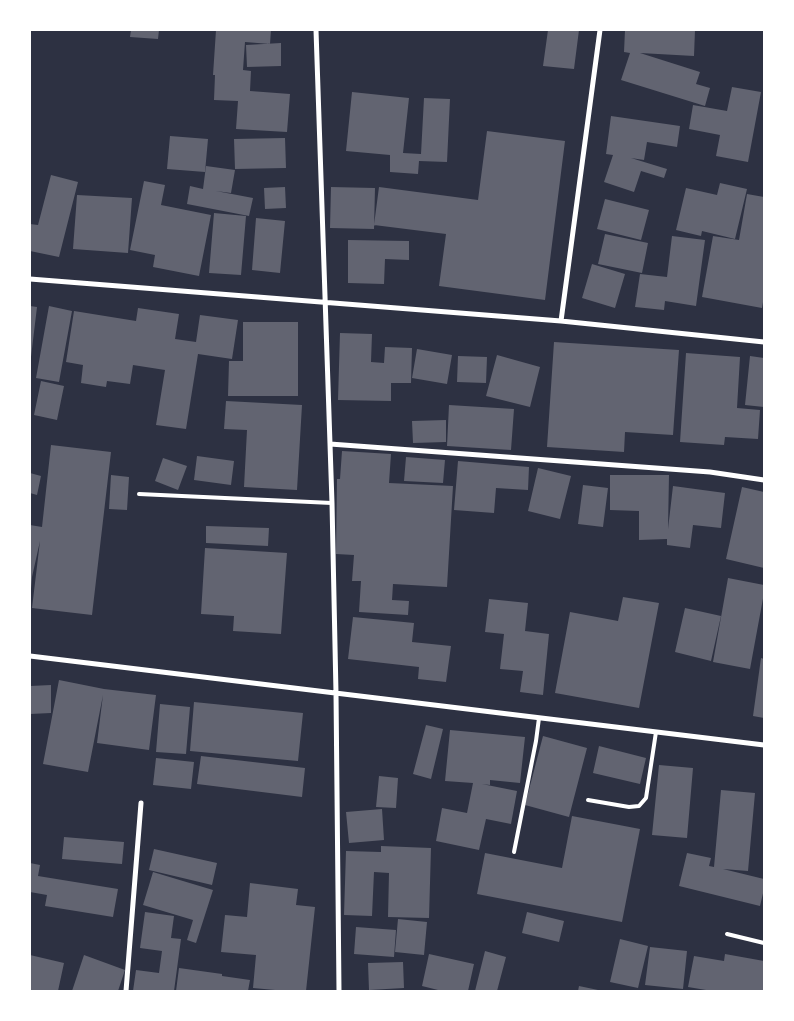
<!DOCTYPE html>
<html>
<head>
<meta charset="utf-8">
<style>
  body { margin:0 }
  #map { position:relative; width:794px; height:1021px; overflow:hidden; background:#2d3142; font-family:Helvetica,sans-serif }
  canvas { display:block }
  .frame { position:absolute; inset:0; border:31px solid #fff; pointer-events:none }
</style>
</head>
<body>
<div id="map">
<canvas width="794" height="1021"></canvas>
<div class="frame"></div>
</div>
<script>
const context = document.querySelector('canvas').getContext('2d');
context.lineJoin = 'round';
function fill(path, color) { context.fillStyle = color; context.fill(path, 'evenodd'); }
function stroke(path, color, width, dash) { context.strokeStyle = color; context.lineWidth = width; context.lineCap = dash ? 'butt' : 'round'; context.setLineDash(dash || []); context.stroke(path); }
const building = new Path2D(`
  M131 30H159L158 39 130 37Z
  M216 30H271L270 44 245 42 243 70 251 71 250 91 290 94 287 132 236 129 238 101 214 100 215 75H213Z
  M548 30H579L574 69 543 66Z
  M625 30H695L694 56 640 53 700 72 696 84 710 88 705 106 621 80 630 53 624 52Z
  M281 43V66L247 67 246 45Z
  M732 87 761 92 748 162 716 156 720 135 689 129 693 105 727 111Z
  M352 92 409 98 403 153 421 154 424 98 450 99 447 162 419 161 418 174 390 172V155L346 151Z
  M611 116 680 126 677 147 647 142 644 160 631 158 667 169 664 178 641 171 634 192 604 182 613 155 606 154Z
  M487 131 565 141 545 300 439 286 446 234 374 225 379 187 478 200Z
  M170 136 208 139 205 172 167 169Z
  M285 138 286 168 235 169 234 139Z
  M206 166 235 170 231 193 216 191 253 198 249 216 187 204 190 186 203 189Z
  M51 175 78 182 59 257 30 251V224L38 225Z
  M144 181 165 185 161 205 211 215 199 276 153 267 155 255 130 250Z
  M720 183 747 189 735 239 702 231 701 236 676 230 686 188 717 195Z
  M285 187 286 208 265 209 264 188Z
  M331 187 375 188 374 229 330 228Z
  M747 194 764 197V296L762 308 702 297 713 236 739 240Z
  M77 195 132 198 128 253 73 249Z
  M605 199 649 210 641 240 597 229Z
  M214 213 246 216 241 275 209 273Z
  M256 218 285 221 280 273 252 270Z
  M605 234 648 243 642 273 598 264Z
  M672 236 705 240 696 306 665 301 664 310 635 307 640 274 667 277Z
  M348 240 409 241V260L385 259 384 284 348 283Z
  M592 264 625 274 615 308 582 298Z
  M30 306 37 307 31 357H30Z
  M49 306 72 311 59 382 36 378Z
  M138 308 179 314 175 339 196 342 200 315 238 320 232 359 198 354 186 429 156 425 165 370 133 365 130 384 107 381 106 387 81 383 83 365 66 362 74 311 136 321Z
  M243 322H298V396H228L229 361H243Z
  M340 333 372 334 371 362 384 363 385 347 412 348 411 383H391V401L338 400Z
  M554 342 679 350 673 435 625 432 624 452 547 447Z
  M417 349 452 355 447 384 412 378Z
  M686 353 740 357 737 408 760 410 758 439 725 437 724 445 680 442Z
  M497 355 540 367 530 407 486 396Z
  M458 356 487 357 486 383 457 382Z
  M750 356 764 358V407L745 405Z
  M41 381 64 386 57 420 34 415Z
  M226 401 302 405 297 490 244 487 247 430 224 429Z
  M449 405 514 409 511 450 447 446Z
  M446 420V442L413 443 412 421Z
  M51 445 111 452 92 615 32 608 40 541 32 577 31 589H30V525L42 527Z
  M342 451 391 454 389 483 453 486 447 587 393 584 392 600 409 601 408 615 359 612 361 581H352L354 555 336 554 337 479H340Z
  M197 456 234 461 231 485 194 480Z
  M406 457 445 460 443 483 404 481Z
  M163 458 187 466 178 490 155 481Z
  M458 461 529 467 528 490 496 488 494 513 454 510Z
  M538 468 571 476 560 519 528 511Z
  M30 473 41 476 37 495 30 493Z
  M111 475 129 477 127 510 109 509Z
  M610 475H669L668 529 673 486 725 493 721 528 693 525 690 548 667 545V539L639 540V511L610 510Z
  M583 485 608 488 603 527 578 524Z
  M742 487 764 492V568L726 559Z
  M206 526 269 528 268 546 206 543Z
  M205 548 287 553 281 634 233 631 234 616 201 614Z
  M728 578 764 585V593L750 669 713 662Z
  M623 597 659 603 639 708 555 693 570 612 618 621Z
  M489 599 528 603 525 631 549 634 543 695 520 692 523 671 500 669 504 634 485 632Z
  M685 608 721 616 711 661 675 652Z
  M353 617 414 623 412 642 451 646 446 682 418 679 419 667 348 659Z
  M761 658 764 659V718L753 716Z
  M59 680 104 689 156 695 149 750 97 743 103 695 88 772 43 764Z
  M51 685V713L30 714V686Z
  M194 702 303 713 298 761 190 751Z
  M160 704 190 707 186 754 156 752Z
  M426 725 443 729 431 779 413 774Z
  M450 730 525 737 520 783 490 780V785L482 784 517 791 511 824 486 819 479 850 436 841 442 808 467 813 473 783 445 781Z
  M543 736 587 748 569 817 525 805Z
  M599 746 646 758 640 784 593 773Z
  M201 756 305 768 302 797 197 784Z
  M156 758 194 762 191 789 153 785Z
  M659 765 693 768 687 838 652 835Z
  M379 776 398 778 396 808 376 807Z
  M721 790 755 793 748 871 723 869 764 879V889L760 906 679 886 687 853 711 858 709 866 714 867Z
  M382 809 384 840 349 843 346 812Z
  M572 816 640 829 622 922 477 894 485 853 562 868Z
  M64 837 124 842 122 864 62 859Z
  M381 846 431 848 429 918 388 917 389 873 374 872 372 916 344 915 346 851 381 852Z
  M154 849 217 863 212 885 149 870Z
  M30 863 40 865 38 876 118 889 113 917 45 906 47 895 30 892Z
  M153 872 213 890 196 943 187 940 193 920 143 905Z
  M250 883 298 889 296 905 315 907 306 991H275V990L253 988 256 955 221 952 225 915 247 917Z
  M145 912 174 916 171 938 181 939 174 991H133L136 970 159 973 162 951 140 948Z
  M527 912 564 921 559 942 522 933Z
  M398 919 427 922 424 955 395 952Z
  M356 927 396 930 394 957 354 954Z
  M620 939 648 946 638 988 610 982Z
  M650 947 687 951 683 989 645 985Z
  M485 951 506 957 497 991H475Z
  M429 954 474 964 468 991H442L422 986Z
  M725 954 764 961V991H712L688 987 694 956 724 961Z
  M30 955 64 963 58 991H30Z
  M84 955 125 970 118 991H72Z
  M403 962 404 988 369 990 368 963Z
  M179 968 222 974V976L250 980 248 991H176Z
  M579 986 598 990V991H578Z`);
const service = new Path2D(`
  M139 494 332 503
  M588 800 629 807 639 806 646 798 656 732
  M514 852 536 741 539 718
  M727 934 764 943`);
const minor = new Path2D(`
  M316 30 332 503 336 693 339 991
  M30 279 561 321 764 342
  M561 321 600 30
  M330 444 710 472 764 480
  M30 656 764 745
  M126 991 141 803`);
fill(building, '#626471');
stroke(service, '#fff', 4);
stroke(minor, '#fff', 5);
</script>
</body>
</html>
